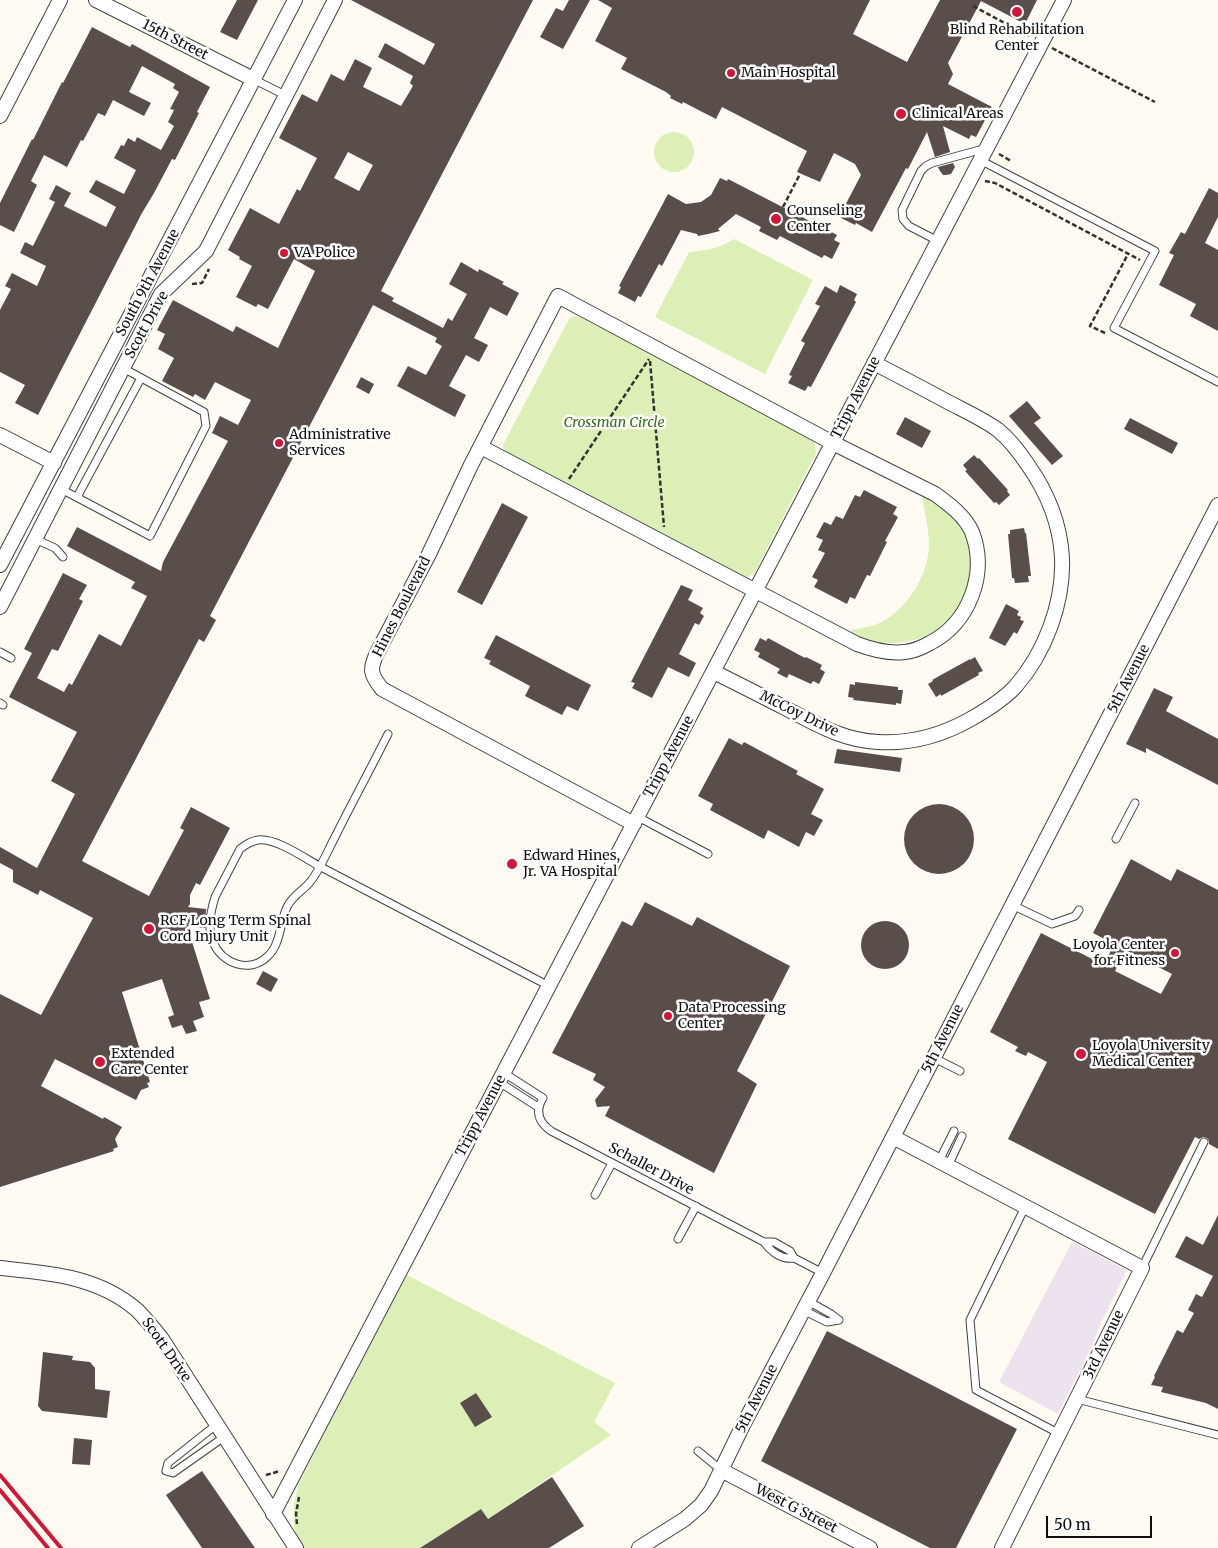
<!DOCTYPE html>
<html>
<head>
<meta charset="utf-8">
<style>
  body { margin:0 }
  #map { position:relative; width:1218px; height:1548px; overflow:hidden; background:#fffbf2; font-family:Merriweather,serif }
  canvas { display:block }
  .scale { position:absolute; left:1046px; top:1516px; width:106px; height:22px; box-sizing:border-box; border:2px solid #101010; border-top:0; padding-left:6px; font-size:15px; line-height:18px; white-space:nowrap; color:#101010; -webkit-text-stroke:4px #fff; paint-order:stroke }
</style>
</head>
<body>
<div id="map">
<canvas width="1218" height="1548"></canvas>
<div class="scale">50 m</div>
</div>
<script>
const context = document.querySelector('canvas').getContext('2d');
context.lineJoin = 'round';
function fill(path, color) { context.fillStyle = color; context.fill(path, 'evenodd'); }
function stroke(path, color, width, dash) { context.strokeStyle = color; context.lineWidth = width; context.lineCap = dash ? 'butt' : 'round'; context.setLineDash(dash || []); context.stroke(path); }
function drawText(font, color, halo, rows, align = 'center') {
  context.font = font + ' Merriweather,serif'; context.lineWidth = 5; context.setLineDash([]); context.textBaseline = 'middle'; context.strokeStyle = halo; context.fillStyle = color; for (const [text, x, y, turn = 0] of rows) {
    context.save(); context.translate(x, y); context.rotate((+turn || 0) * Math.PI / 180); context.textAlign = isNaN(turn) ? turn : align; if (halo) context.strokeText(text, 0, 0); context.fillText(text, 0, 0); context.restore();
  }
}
const industrial = new Path2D(`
  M1072 1242 1127 1270 1099 1327 1092 1346 1058 1414 999 1382Z`);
const green = new Path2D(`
  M654 152a20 20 0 1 1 40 0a20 20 0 1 1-40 0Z
  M734 239 813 280 765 374 655 317 689 252C708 250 718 249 734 239Z
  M573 316 580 317 811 438 815 443 816 453 755 572 746 578 504 452 503 446 504 443 569 319Z
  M922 494H925C933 500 945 507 952 515 961 525 970 543 971 556 974 576 963 609 947 623 932 636 911 643 891 643 878 643 862 641 851 633L853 630C860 628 868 627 875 625 905 614 929 575 929 545 929 528 924 511 922 494Z
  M407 1275 615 1383 594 1422 611 1435 488 1519 481 1509 423 1546 424 1548H301L294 1527V1504L298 1486 325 1432Z`);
const building = new Path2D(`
  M237 0H258L237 40 220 32Z
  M351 0H533L381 291 394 298 392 301 443 328 448 318 452 321 467 294 449 284 461 262 478 272 479 269 504 282 502 284 519 293 507 316 490 307 474 338 488 345 479 362 466 355 449 386 466 395 455 417 397 386 408 366 426 375 442 346 435 342 437 338 373 305 210 616 216 620 204 642 199 639 82 861 149 896 184 830 180 828 191 807 230 828 200 885 196 883 190 895V904L188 907 206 909 205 928 187 926 210 999 199 1002 204 1017 193 1021 197 1031 186 1034 182 1025 172 1028 168 1017 174 1015 162 979 122 992 150 1082 147 1083 149 1087 141 1090 136 1100 55 1059 41 1086 103 1119 104 1117 122 1127 115 1139 118 1147 113 1149 114 1151 0 1187V994L41 1015 93 918 40 890 38 895 13 882V870L0 863V847L37 868 75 794 51 781 77 732 9 697 32 653 24 649 63 573 87 585 79 599 83 601 58 651 52 649 37 678 64 692 69 683 72 685 99 634 121 646 147 596 131 588 135 582 67 546 77 527 161 571 163 562 228 441 212 433 220 416 238 425 251 400 215 382 205 400 195 394 193 397 162 381 174 358 158 349 165 334 157 330 173 300 233 332 236 326 278 348 315 271 294 259 268 309 258 304 256 307 236 297 252 266 239 259 240 257 228 250 250 208 279 224 297 189 300 191 317 158 279 138 302 94 317 102 331 74 344 81 355 59 372 68 363 87 401 106 413 86 410 83 413 76 378 57 385 43 424 65 435 44ZM348 152 373 165 359 191 334 178Z
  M569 0H590L563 49 540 37 556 8 563 11Z
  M598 0H870L853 34 907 62 940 0H1037L1025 24 981 1 948 63 953 74 948 84 992 107 976 137 971 135 969 139 943 126 950 152 935 157 927 132 908 169 906 168 872 232 856 223 855 225 839 217 861 175 855 164 834 153 820 182 797 172 807 151 722 107 716 119 683 102 682 104 670 98 671 96 666 92 621 69 627 58 595 41 612 8Z
  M92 27 130 47 132 44 210 87 197 112 199 113 175 160 172 159 154 193 142 213 38 415 15 403 25 385 0 372V310L11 289 5 286 12 273 37 286 46 266 20 253 25 242 33 246 55 202 49 199 56 185 71 193 64 206 106 227 116 207 89 192 96 180 124 194 136 170 114 158 121 145 124 146 128 138 135 142 137 137 161 150 174 126 168 122 174 110 170 109 179 92 173 88 175 84 142 66 129 92 151 103 144 116 113 100 105 116 98 113 83 141 81 140 67 167 44 155 31 181 37 185 14 232 0 225V203L32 139 33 140 62 82 63 83Z
  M953 163 955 167 951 174 946 175H943L940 171 938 167Z
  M720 178 727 181 728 179 837 235 834 240 840 243 832 259 824 255 822 258 780 236 777 240 759 231 761 227 736 214 718 229 720 231 708 234 698 236 697 234 681 230 662 266 659 264 641 297 638 296 635 302 618 293 621 287 619 286 668 194 686 204 701 202 711 195Z
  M1209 188 1218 193V217L1205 243 1218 250V331L1190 316 1196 304 1159 285 1174 255 1169 253 1181 232 1185 234Z
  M840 285 857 294 854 300 856 302 811 387 808 386 805 391 788 383 792 376 789 375 805 343 801 341 820 306 815 304 825 286 837 293Z
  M361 377 374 384 369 394 356 387Z
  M1027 401 1041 418 1034 423 1063 456 1052 465 1009 416Z
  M905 417 931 431 922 448 896 434Z
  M1130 418 1178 443 1172 454 1124 429Z
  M974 455 978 459 979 458 1008 490 1007 491 1010 495 999 505 996 502 994 503 965 471 967 470 963 465Z
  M864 490 897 507 893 514 898 517 885 541 887 542 870 576 867 575 855 599 850 597 847 604 814 587 818 580 812 577 825 553 818 550 823 540 816 537 824 522 831 525 836 516 843 519 855 495 860 497Z
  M502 503 528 517 482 605 457 592Z
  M1024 528 1025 533H1026L1031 576H1028L1029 582 1015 583 1014 578H1012L1008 534H1010V530Z
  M681 585 693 590 688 600 703 608 700 613 704 616 699 625 695 623 679 654 696 663 689 677 668 667 652 698 632 688 635 683 631 682Z
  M1006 604 1019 611 1017 615 1021 617 1020 620 1024 621 1017 634 1014 632 1005 646 989 638Z
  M496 635 591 685 578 711 567 706 562 715 525 696 530 686 489 664 491 661 484 658Z
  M760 638 766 641 768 638 805 658 806 657 822 665 820 669 825 672 819 684 813 681 811 684 789 674 787 678 777 673 780 669 758 657 760 653 754 650Z
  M975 657 983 671 978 673 979 675 941 696V694L936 697 928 684 933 681 932 680 970 659V660Z
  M855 682 898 687V690H903L901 704 896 703V705L853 700 854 698 848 697 850 684 855 685Z
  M1154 688 1173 697 1166 711 1218 739V785L1146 748V753L1126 744Z
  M729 738 742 745 744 742 798 771 796 774 824 789 811 814 823 820 814 836 806 832 799 847 768 830 764 839 710 810 713 804 698 796Z
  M837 749 902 758 900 772 834 763Z
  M904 839a35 35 0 1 1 70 0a35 35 0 1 1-70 0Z
  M1131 859 1171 881 1177 869 1218 890V1149L1209 1144V1141L1207 1138 1203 1137 1199 1139 1195 1137 1155 1214 1008 1139 1047 1062 1028 1052 1026 1056 1015 1051 1018 1047 990 1032 1041 933 1104 965 1114 944 1093 933ZM1125 950 1172 974 1161 994 1115 971Z
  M645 902 692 926 697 917 790 966 737 1071 757 1084 714 1173 605 1116 610 1106 597 1107 595 1100 605 1087 593 1080 596 1074 552 1053 622 921 632 926Z
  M861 945a24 24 0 1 1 48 0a24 24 0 1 1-48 0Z
  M263 971 278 979 271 992 256 984Z
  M1218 1215V1409L1206 1403 1161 1392 1163 1387 1151 1385 1155 1377 1154 1376 1177 1330 1183 1333 1194 1313 1188 1310 1196 1294 1202 1297 1213 1276 1175 1257 1186 1236 1203 1245Z
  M827 1331 1017 1429 956 1548H930L761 1461Z
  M43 1352 73 1356 72 1360 90 1362 95 1368V1389L110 1391 107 1418 42 1411 38 1406Z
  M476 1393 492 1417 475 1427 460 1403Z
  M74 1438 92 1440 90 1465 72 1464Z
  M202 1471 255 1548H202L166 1495Z
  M552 1477 584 1526 549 1548H420L481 1509 488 1519Z`);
const path = new Path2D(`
  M973 6 1029 36
  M1052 48 1155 102
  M999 154 1011 161
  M985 181 995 183 1140 260
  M783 207 800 174
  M192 284 202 283 209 269
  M1105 333 1090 326 1128 254
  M650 361 664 527
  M569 479 649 359
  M266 1475 280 1471
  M297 1524 296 1514 299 1497`);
const lane = new Path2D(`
  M253 79 285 95
  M980 160 1155 251 1114 328 1218 382
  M938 241 909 226 903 219 902 210 921 171 926 166 932 163 987 148
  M61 489 150 536 206 426 204 412 123 368
  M77 497 141 378
  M35 539 55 548 63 557
  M0 652 11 658
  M0 703 3 705
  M388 734C371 768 353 801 336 835 329 848 319 872 310 882 303 891 293 895 287 907 280 921 281 944 268 956 250 974 222 964 213 942 207 929 211 910 215 897L240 849C245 845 251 841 258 840 276 838 303 857 319 866L549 986
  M638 817 708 854
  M1116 839 1135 803
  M1012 905 1052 924 1075 916 1079 910
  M934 1058 960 1071
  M504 1073 543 1098C535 1111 538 1122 551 1131L764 1242H774L790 1251 794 1258 823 1273
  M499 1082 538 1107
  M939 1161 954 1131
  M948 1166 962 1136
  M595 1195 612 1163
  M1025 1207 970 1320 976 1390 1060 1434
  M678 1239 696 1206
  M764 1242C771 1252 782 1260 794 1258
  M1142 1268 1204 1142
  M808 1301 831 1314 839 1320
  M803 1310 827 1322 839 1320
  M1077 1399 1218 1435
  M216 1425 168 1463 166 1471 173 1473 224 1437
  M698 1451 721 1470`);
const street = new Path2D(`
  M96 0 253 79
  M0 116 60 0
  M0 435 54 463
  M481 447 857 644C873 650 889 654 905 652 914 651 923 647 930 643 969 623 988 574 972 532 965 516 949 504 935 494L833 443 558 296 471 465 429 554 378 651C369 669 370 674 382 689L634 824
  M0 565 295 0
  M0 607 161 294 206 251 335 0
  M714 672C738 684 762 696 785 708 816 724 842 740 878 742 910 744 940 736 969 720 985 711 1002 701 1015 687 1045 653 1064 603 1062 557 1060 524 1047 492 1028 465 1020 453 1009 439 998 430 983 419 965 411 948 402 924 389 899 376 874 363
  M893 1137 1142 1268 1002 1548
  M0 1268C49 1273 98 1276 137 1310 146 1319 154 1329 162 1339L296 1548
  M721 1470 870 1548
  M273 1514 1064 0
  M639 1548 685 1519 701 1505 711 1491 743 1425 823 1273 1218 505`);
const rail = new Path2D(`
  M0 1475 61 1548
  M0 1490 48 1548`);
const markers = [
  [1017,12,6,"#d01738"],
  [731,73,5,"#d01738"],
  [901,114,6,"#d01738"],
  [776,219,6,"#d01738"],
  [284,253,5,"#d01738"],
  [279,443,5,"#d01738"],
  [512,864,6,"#d01738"],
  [149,929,6,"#d01738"],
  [1175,953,5,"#d01738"],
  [668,1016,5,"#d01738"],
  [1081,1054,6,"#d01738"],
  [100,1062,6,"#d01738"]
];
const poiNames = [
  ["Blind Rehabilitation",1017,30,"center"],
  ["Center",1017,46,"center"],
  ["Main Hospital",741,73],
  ["Clinical Areas",912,114],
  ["Counseling",787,211],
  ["Center",787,227],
  ["VA Police",294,253],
  ["Administrative",289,435],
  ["Services",289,451],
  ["Edward Hines,",523,856],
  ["Jr. VA Hospital",523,872],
  ["RCF Long Term Spinal",160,921],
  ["Cord Injury Unit",160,937],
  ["Loyola Center",1165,945,"right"],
  ["for Fitness",1165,961,"right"],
  ["Data Processing",678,1008],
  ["Center",678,1024],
  ["Loyola University",1092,1046],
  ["Medical Center",1092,1062],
  ["Extended",111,1054],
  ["Care Center",111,1070]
];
const streetNames = [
  ["15th Street",175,40,27],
  ["South 9th Avenue",148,283,-62],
  ["Scott Drive",147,325,-61],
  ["Tripp Avenue",856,398,-63],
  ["Hines Boulevard",402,607,-63],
  ["5th Avenue",1129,679,-63],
  ["McCoy Drive",799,714,26],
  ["Tripp Avenue",669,757,-62],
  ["5th Avenue",943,1039,-63],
  ["Tripp Avenue",481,1116,-62],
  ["Schaller Drive",651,1169,28],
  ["3rd Avenue",1104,1345,-64],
  ["Scott Drive",166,1350,55],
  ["5th Avenue",757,1399,-63],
  ["West G Street",796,1509,27]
];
const parkNames = [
  ["Crossman Circle",614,423]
];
fill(industrial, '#ece3ef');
fill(green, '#dbefb6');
fill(building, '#5a4e4b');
stroke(lane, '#434343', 9);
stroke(street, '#434343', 16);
stroke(path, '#323232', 2.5, [5, 2.5]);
stroke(lane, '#fff', 7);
stroke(street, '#fff', 14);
stroke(rail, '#d01738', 4);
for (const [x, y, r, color] of markers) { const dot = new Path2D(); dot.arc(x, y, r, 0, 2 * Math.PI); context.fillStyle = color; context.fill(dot); stroke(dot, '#fff', 2); }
drawText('14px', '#101010', '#fff', poiNames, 'left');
drawText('14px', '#101010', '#fff', streetNames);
drawText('italic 14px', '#357017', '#fff', parkNames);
</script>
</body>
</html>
